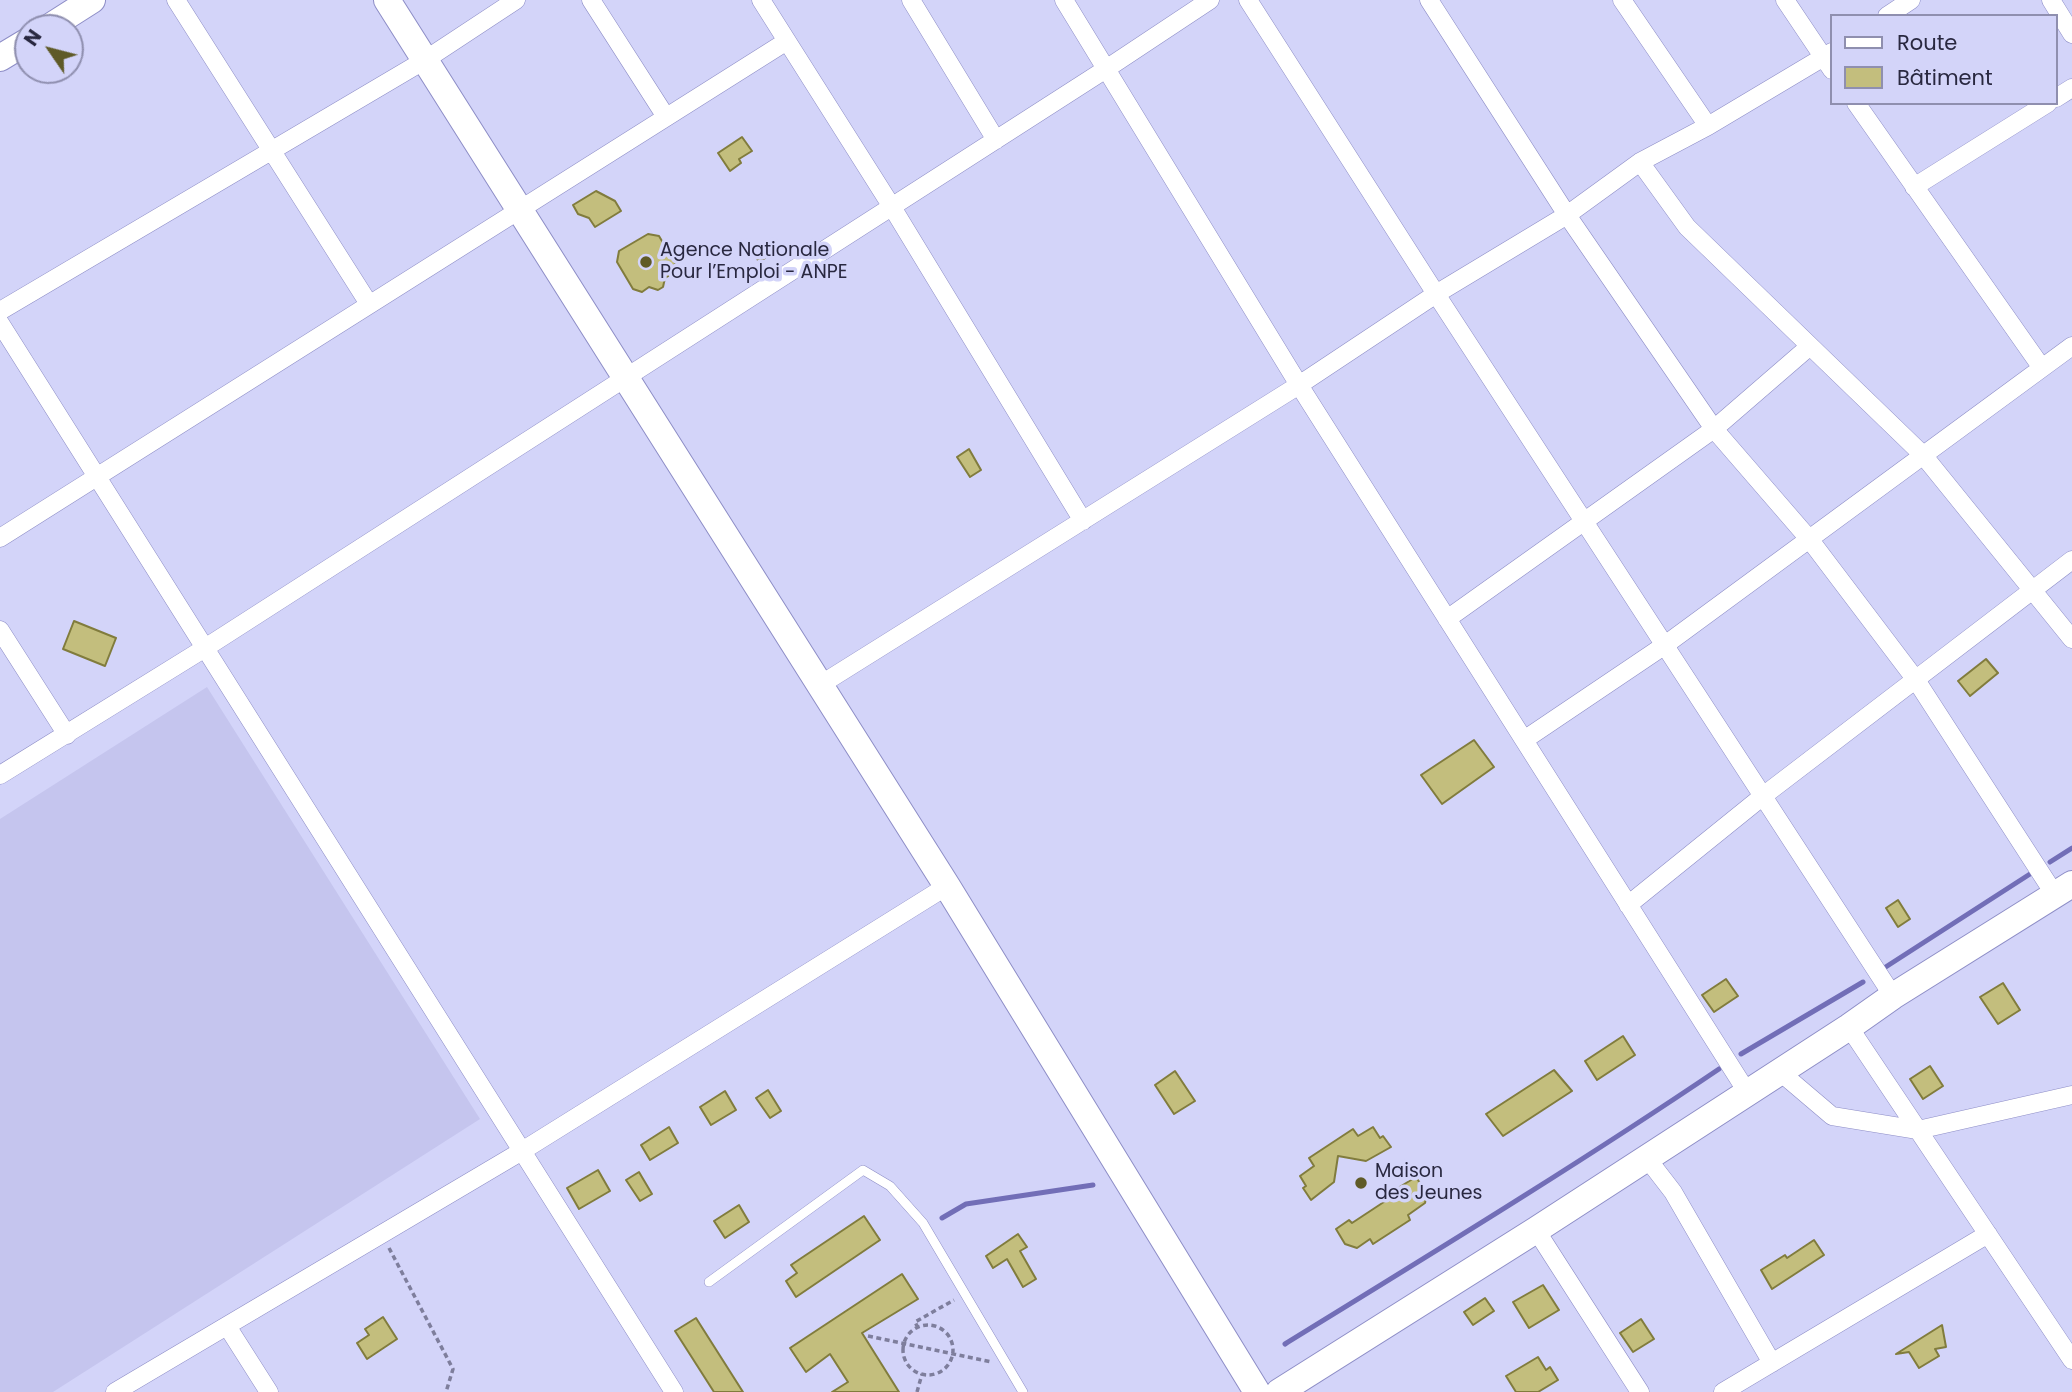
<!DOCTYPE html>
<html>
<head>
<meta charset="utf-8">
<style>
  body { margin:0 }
  #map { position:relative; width:2072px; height:1392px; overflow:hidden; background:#d3d4f9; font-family:Poppins,sans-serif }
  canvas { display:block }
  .legend { position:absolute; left:1830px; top:14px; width:228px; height:91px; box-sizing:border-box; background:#d3d4f9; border:2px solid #8f8faf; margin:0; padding:9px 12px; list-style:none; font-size:21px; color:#292840 }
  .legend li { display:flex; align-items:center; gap:14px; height:35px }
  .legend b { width:35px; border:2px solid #8f8faf }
  .north { position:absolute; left:14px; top:14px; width:70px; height:70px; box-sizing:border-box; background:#d3d4f9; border:2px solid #8f8faf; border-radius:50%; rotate:305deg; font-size:19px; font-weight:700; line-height:28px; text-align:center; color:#292840 }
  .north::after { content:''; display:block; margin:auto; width:24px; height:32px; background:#5f5a27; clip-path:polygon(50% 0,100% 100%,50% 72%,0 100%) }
</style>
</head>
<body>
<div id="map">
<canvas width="2072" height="1392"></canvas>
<ul class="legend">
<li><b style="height:9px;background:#fff"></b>Route</li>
<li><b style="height:19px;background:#c3be7d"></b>Bâtiment</li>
</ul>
<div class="north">N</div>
</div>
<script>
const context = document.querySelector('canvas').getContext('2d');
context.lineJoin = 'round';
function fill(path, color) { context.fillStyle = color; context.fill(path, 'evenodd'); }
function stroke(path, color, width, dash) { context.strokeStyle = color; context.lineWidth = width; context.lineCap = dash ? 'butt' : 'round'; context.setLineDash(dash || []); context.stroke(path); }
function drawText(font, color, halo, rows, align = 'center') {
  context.font = font + ' Poppins,sans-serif'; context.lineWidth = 7; context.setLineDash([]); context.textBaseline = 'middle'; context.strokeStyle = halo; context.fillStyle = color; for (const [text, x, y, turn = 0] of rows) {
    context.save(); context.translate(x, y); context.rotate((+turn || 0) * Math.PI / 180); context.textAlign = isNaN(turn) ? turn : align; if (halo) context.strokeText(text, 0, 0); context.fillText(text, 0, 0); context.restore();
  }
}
const built = new Path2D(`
  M207 687 480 1119 53 1392H0V819Z`);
const stream = new Path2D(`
  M2050 862 2072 848
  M1881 970 2030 874
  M1741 1054 1863 982
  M942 1218 966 1204 1093 1185
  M1285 1344C1431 1254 1577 1165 1719 1069`);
const building = new Path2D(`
  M742 137 752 151 739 159 741 163 730 171 718 153Z
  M596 191 615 201 621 211 595 227 589 218 578 214 573 205Z
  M648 234 659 236 675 263 672 274 665 278 663 287 658 290 649 287 642 292 633 289 617 262 619 251Z
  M769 240 776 251 759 262 752 250Z
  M969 449 981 470 970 477 957 457Z
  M74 621 116 638 105 666 63 649Z
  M1986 659 1998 673 1970 696 1958 681Z
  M1474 740 1494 767 1442 804 1421 775Z
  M1898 900 1910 919 1898 927 1886 908Z
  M1726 979 1738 996 1714 1012 1702 995Z
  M2003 983 2020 1010 1998 1024 1980 997Z
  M1623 1036 1635 1055 1597 1080 1585 1061Z
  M1930 1066 1943 1086 1923 1099 1910 1079Z
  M1554 1070 1572 1091 1503 1136 1486 1114Z
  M1175 1071 1195 1101 1174 1114 1155 1085Z
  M768 1090 781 1111 770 1118 756 1098Z
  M725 1091 736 1110 711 1125 700 1107Z
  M669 1127 678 1143 650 1160 641 1145Z
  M1373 1127 1380 1138 1383 1136 1391 1147 1366 1161 1338 1156 1334 1182 1311 1200 1303 1188 1306 1186 1300 1176 1314 1166 1309 1158 1353 1129 1358 1136Z
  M598 1170 610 1191 579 1209 567 1188Z
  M639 1172 652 1194 640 1201 626 1180Z
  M1416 1177 1427 1194 1425 1203 1408 1215 1410 1220 1373 1244 1370 1239 1357 1248 1345 1244 1336 1229 1349 1220 1352 1223 1396 1194 1393 1191Z
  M739 1205 749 1222 725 1238 714 1221Z
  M864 1216 880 1240 796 1297 786 1281 797 1273 791 1265Z
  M1018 1234 1027 1247 1020 1251 1036 1279 1023 1287 1007 1259 993 1268 986 1256Z
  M1814 1240 1824 1255 1772 1289 1761 1270 1785 1255 1787 1258Z
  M902 1274 918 1299 862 1333 899 1392H832L848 1382 830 1354 806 1372 790 1348Z
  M1543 1285 1559 1310 1529 1328 1513 1302Z
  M1485 1298 1494 1311 1473 1325 1464 1312Z
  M383 1317 397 1339 367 1359 357 1343 369 1335 365 1329Z
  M696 1318 743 1392H714L675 1331Z
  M1641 1319 1654 1339 1633 1352 1620 1333Z
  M1942 1325 1946 1347 1935 1349 1939 1356 1919 1368 1909 1352 1896 1354Z
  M1538 1357 1546 1370 1550 1367 1558 1380 1538 1392H1516L1506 1376Z`);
const path = new Path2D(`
  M389 1248 453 1369 446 1392
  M903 1350a25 25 0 1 1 50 0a25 25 0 1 1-50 0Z
  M918 1328 915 1322 954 1300
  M868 1336 992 1362
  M917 1392 922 1374`);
const lane = new Path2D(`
  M709 1282 863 1170 890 1186 923 1223 1023 1392`);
const street = new Path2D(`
  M176 0 369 304
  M591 0 666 117
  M761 0 892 207 1083 521
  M911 0 996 140
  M1064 0 1299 385 1747 1092
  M1248 0 1436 294 1893 996
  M1429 0 1567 215 1714 429 1810 540 1916 680 2055 895
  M1622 0 1708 126
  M1785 0 1832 70
  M2051 0 2072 34
  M1887 16 1911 0
  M2056 98 2072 88
  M1856 103 2042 368
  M1640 162 1687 227 1923 455 2072 639
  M1914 187 2048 103
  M0 311 425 60 516 0
  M0 323 674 1392
  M0 538 787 41
  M1447 619 1714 429 1810 346
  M0 630 67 735
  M820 685 1299 385 1436 294 1567 215 1640 162 1708 126 1832 52
  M1524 740 1665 645 2072 346
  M0 775 205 648 1106 69 1210 0
  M1628 905 1763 796 2072 560
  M1849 1027 2072 1360
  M1779 1071 1832 1116 1918 1130 2072 1095
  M1646 1157 1673 1192 1772 1363
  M1536 1230 1640 1392
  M227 1326 269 1392
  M115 1392 522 1151 947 886
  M1723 1392 1988 1234`);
const secondary = new Path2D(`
  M387 0 947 886 1257 1392
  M48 28 92 0
  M0 58 28 41
  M1279 1392 1536 1230 1849 1027 1893 996 2072 884`);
const markers = [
  [646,262,7,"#5f5a27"],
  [1361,1183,7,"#5f5a27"]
];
const poiNames = [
  ["Agence Nationale",660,251],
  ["Pour l’Emploi - ANPE",660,273],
  ["Maison",1375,1172],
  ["des Jeunes",1375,1194]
];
fill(built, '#c5c5ee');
stroke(stream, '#726eb7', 5);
fill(building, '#c3be7d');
stroke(building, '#817c3d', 2);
stroke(lane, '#8d8dc6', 10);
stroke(street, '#8d8dc6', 19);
stroke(secondary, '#8d8dc6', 28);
stroke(path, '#7e7e9c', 3.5, [5, 3.5]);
stroke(lane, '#fff', 9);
stroke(street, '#fff', 18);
stroke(secondary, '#fff', 26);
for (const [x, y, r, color] of markers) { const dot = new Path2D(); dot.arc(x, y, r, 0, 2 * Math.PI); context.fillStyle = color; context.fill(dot); stroke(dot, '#d3d4f9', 2.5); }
drawText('19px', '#292840', '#d3d4f9', poiNames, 'left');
</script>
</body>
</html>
